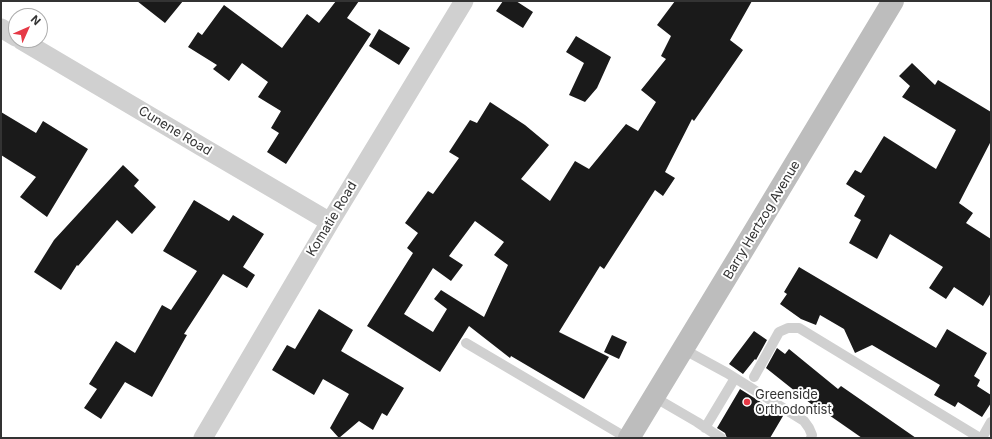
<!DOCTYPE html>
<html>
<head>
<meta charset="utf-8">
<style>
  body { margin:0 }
  #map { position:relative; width:992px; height:439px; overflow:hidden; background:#fff; font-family:Inter,sans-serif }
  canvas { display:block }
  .frame { position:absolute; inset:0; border:2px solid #333; pointer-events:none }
  .north { position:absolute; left:8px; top:8px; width:40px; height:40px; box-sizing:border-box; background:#fff; border:1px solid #adadad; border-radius:50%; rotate:45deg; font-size:11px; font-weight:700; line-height:16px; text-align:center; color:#333 }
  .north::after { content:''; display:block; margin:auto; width:14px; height:18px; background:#e63946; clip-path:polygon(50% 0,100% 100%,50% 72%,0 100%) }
</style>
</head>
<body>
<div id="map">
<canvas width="992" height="439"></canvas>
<div class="frame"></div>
<div class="north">N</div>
</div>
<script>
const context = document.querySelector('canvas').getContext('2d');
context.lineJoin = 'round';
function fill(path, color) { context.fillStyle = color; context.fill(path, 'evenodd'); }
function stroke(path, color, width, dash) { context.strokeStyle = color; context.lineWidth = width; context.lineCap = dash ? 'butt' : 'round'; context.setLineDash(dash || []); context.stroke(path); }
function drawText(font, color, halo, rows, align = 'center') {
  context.font = font + ' Inter,sans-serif'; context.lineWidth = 4; context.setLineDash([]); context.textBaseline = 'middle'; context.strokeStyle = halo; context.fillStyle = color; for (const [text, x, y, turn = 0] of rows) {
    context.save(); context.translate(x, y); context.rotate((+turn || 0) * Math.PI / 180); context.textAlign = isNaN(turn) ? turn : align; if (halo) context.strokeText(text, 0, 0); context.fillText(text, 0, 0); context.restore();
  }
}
const building = new Path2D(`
  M137 1H183L165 23Z
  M336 1H359L347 18 371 34 286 164 267 152 279 133 271 128 281 111 258 97 268 82 242 63 229 81 213 69 217 65 188 47 198 32 202 35 224 5 282 48 307 14 319 23Z
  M503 1H516L533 12 523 28 496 11Z
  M675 1H752L730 40 743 50 694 121 692 119 665 172 675 178 663 196 655 190 604 269 600 266 559 332 609 357 584 399 511 356 510 358 469 326 440 372 367 326 413 253 407 248 418 233 405 223 428 191 433 194 459 158 449 152 470 120 477 123 490 102 525 125 549 145 521 179 550 201 575 161 589 169 626 124 638 131 656 102 641 90 666 59 661 56 671 36 657 25ZM475 221 504 242 494 255 508 265 484 317 441 290 434 299 447 309 433 332 404 314 433 268 451 281 463 265 449 256Z
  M379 29 410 48 399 65 369 46Z
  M576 36 611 57 597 88 585 102 569 95 584 63 566 52Z
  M912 63 935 85 938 80 991 112V141L959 203 973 213 966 223 991 239V293L983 306 954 287 946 299 929 288 943 267 890 234 877 259 849 243 861 220 854 216 865 196 846 184 855 170 861 173 884 136 936 169 956 130 902 97 910 86 899 76Z
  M1 112 36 133 43 121 88 149 47 217 20 197 36 177 1 155Z
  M123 165 139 180 134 186 156 207 132 234 117 220 78 266 77 265 61 290 34 272 54 240Z
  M194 200 229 221 233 215 264 234 243 267 255 275 247 288 223 274 184 334 187 335 152 397 125 382 101 419 84 408 97 389 89 384 116 341 135 353 162 305 171 310 197 271 163 251Z
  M799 267 936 348 947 329 987 353 974 376 980 380 977 386 991 395V403L982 417 958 402 955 407 934 395 940 385 872 345 855 353 844 329 820 315 816 325 801 319 780 304 787 294 784 292Z
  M319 309 353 330 341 351 404 388 387 416 382 413 373 430 359 421 339 438 330 428 349 394 323 379 314 395 272 370 287 345 295 349Z
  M754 331 767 340 756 360 755 359 743 374 729 364Z
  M612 335 627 342 619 359 604 352Z
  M777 348 785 354 789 349 838 389 841 386 916 438H862L816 406 815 407 766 368Z
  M740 389 783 416 770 438H727L725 433 717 428Z`);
const lane = new Path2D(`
  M466 343 627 438
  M683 349 727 373 804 421 809 428 812 435 811 438
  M754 377 779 332 788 328H799L980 438
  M654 397 697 422 721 438
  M705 428 735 378
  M982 438 991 422`);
const street = new Path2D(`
  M1 28 16 37
  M21 40 209 151 330 222
  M203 438 330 222 464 1`);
const secondary = new Path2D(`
  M629 438 743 250 893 1`);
const markers = [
  [747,402,4,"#e63946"]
];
const streetNames = [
  ["Cunene Road",175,131,31],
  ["Komatie Road",332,219,-59],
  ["Barry Hertzog Avenue",762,220,-59]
];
const poiNames = [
  ["Greenside",755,395],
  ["Orthodontist",755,410]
];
fill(building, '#1a1a1a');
stroke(lane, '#d0d0d0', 10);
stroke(street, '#d0d0d0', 19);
stroke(secondary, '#bdbdbd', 22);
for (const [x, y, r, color] of markers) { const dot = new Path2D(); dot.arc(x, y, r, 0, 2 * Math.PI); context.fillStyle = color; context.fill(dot); stroke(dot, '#fff', 1.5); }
drawText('13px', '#333', '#fff', streetNames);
drawText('13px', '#333', '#fff', poiNames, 'left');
</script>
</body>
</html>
